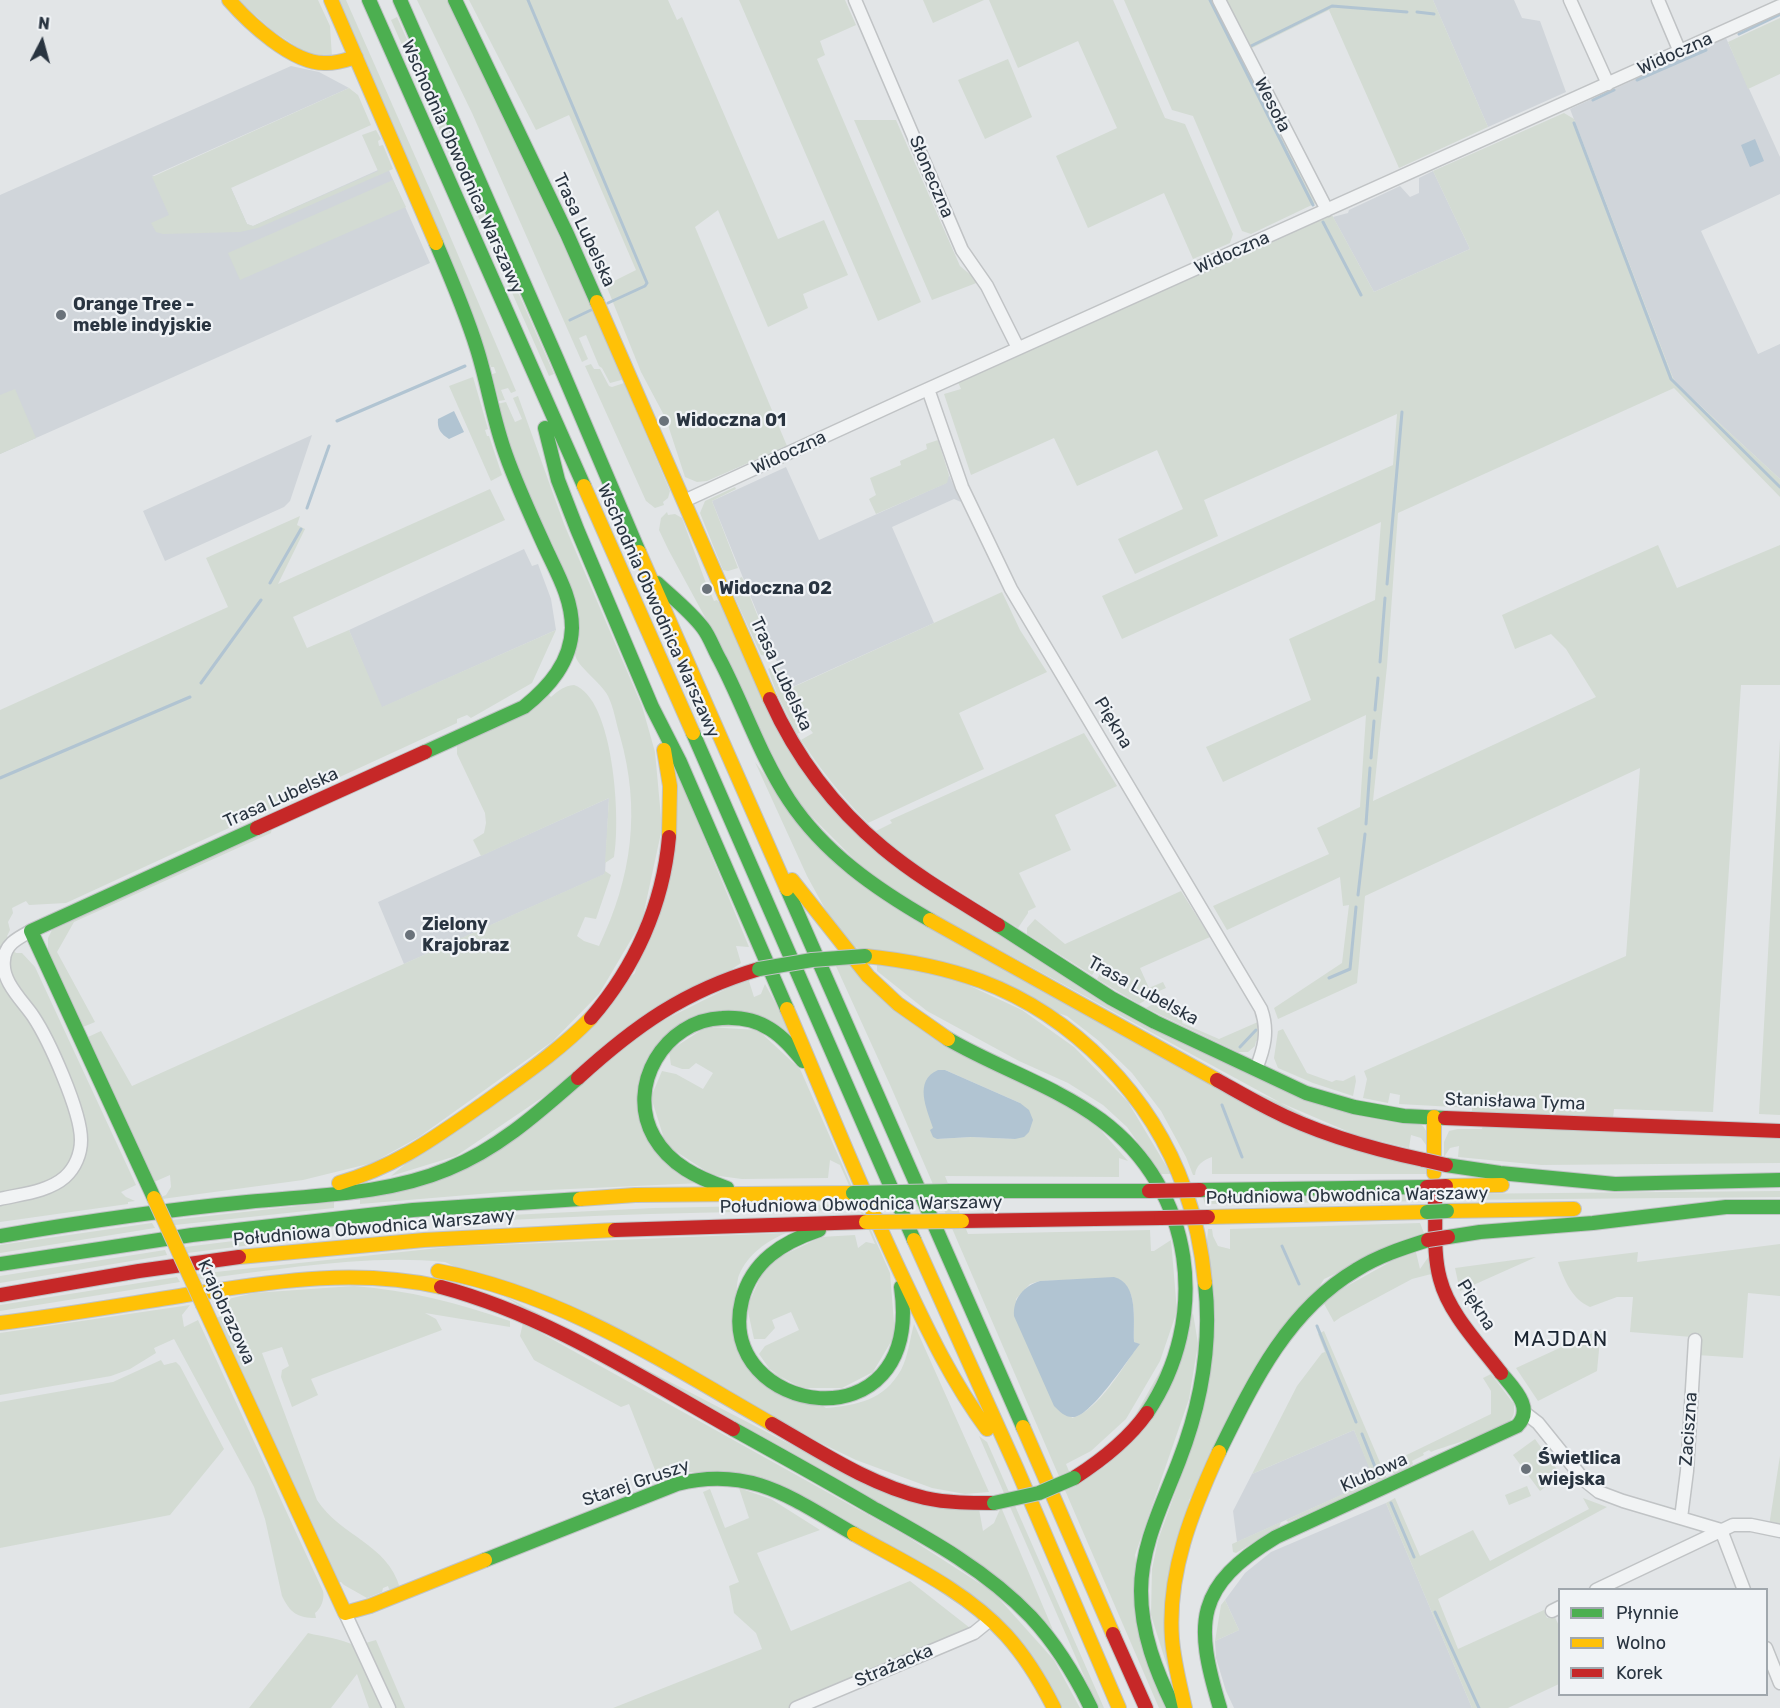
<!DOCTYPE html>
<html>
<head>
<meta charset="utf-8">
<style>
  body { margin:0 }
  #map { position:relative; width:1780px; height:1708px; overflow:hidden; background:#e2e5e7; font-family:Rubik,sans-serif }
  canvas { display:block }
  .legend { position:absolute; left:1558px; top:1588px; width:210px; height:108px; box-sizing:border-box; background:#f0f3f6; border:2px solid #a0a7ad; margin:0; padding:8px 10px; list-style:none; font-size:18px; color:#293440 }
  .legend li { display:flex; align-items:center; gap:12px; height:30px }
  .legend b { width:30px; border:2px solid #a0a7ad }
  .north { position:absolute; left:12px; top:12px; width:60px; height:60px; -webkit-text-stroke:4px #f0f3f6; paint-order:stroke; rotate:6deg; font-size:16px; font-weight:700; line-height:24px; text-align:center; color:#293440 }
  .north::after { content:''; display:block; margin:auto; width:21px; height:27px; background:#293440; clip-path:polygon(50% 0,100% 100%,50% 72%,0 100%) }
</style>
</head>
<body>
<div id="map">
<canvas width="1780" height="1708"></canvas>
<ul class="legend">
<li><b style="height:8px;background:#4caf50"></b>Płynnie</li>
<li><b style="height:8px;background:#ffc107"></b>Wolno</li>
<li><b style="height:8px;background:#c62828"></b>Korek</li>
</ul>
<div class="north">N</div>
</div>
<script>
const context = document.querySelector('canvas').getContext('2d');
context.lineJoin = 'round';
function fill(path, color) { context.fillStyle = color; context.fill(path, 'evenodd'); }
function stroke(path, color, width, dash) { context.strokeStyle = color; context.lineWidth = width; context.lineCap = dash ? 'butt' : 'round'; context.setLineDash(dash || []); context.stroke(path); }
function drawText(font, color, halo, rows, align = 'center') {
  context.font = font + ' Rubik,sans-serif'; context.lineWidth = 4.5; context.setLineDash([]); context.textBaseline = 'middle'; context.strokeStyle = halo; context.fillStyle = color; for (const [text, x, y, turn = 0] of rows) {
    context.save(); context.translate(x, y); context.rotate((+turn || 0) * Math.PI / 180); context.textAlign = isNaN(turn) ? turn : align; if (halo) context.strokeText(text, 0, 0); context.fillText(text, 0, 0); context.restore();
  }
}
const built = new Path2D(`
  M1433 0H1514L1522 18 1540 21 1566 92 1488 127Z
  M1726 38 1780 157V194L1701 231 1758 354 1780 344V479L1679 386 1673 378 1570 109Z
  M291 66 319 72 349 88 152 176 231 188 247 224 253 226 387 166 430 263 0 454V195Z
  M1433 171 1470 249 1374 292 1333 217 1348 213 1349 210 1400 186 1410 197 1419 193V178Z
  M312 435 290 501 284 507 165 561 143 511Z
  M786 467 819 540 946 483 949 475 961 502 954 499 892 527 934 623 788 689 712 501Z
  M524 549 532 566 538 564 551 599 556 630 381 708 349 630Z
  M609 798 605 874 404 964 378 902Z
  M1354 1430 1375 1480 1237 1542 1233 1511 1252 1474Z
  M1386 1503 1472 1708H1234L1226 1691 1216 1658 1215 1641 1239 1630 1225 1600 1245 1573 1271 1552Z`);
const green = new Path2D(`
  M238 0H318L330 26 332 57 306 53 273 31Z
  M337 0H346L441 215 516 391 511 393 508 388 501 390 505 400 499 401 492 374 496 373 494 367H491Z
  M417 0H450L625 379 610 383 602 368 599 366 586 335 579 338 588 359 582 362 472 113Z
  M469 0H668L677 20 682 17 778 239 824 220 848 275 803 294 808 308 768 327 718 210 695 227 787 446 707 481 697 482 685 477 666 419 641 372 606 285 636 270 569 115 536 130Z
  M739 0H845L856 25 820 41 825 55 817 59 921 302 878 321Z
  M923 0H984L933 23Z
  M989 0H1113L1165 118 1185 124 1233 234 1230 243 1193 259 1164 193 1088 228 1056 156 1117 128 1078 41 1018 68Z
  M1124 0H1215L1316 203 1251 234 1242 231 1193 116 1172 110Z
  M1225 0H1433L1488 127 1399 168 1329 10 1250 49Z
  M397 17 554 374 549 376 391 20Z
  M1780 18V74L1748 89 1728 42Z
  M1008 59 1032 117 985 139 958 80Z
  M349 88 358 95 371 125 231 188 247 224 253 226 378 171 362 135 376 130 381 139 378 141 379 146 383 145 393 169 258 228 240 232 163 234 156 232 151 223 169 215 152 177Z
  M1564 113 1574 119 1673 378 1679 386 1780 479V497L1674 388 1398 513 1387 666 1373 801 1596 697 1566 649 1551 634 1515 649 1502 615 1658 545 1677 588 1780 545V685H1741L1713 1112 1614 1109 1613 1119 1472 1113V1108L1399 1104 1400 1095 1390 1093 1388 1103 1363 1098 1367 1079 1364 1071 1626 956 1640 768 1365 896 1357 983 1278 1019 1274 1008 1342 963 1349 905 1343 906 1340 877 1227 930 1213 906 1329 854 1317 828 1360 807 1366 715 1223 782 1206 747 1311 700 1289 639 1375 600 1381 522 1122 639 1102 596 1393 465 1397 414 1204 500 1218 536 1135 574 1118 539 1183 509 1157 450 1077 486 1054 438 971 475 944 394 961 389 958 382 1332 215 1374 292 1470 249 1433 171Z
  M854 120H896L960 266 979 282 932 300Z
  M393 180 406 207 240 280 228 253Z
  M591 364 594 369H600L609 386 612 387 624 383 670 491 668 498 663 502 664 505 655 508 646 501 585 366Z
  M473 377 488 429 485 430 487 436H489L502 475 491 481 449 386Z
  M15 389 36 438 0 454V395Z
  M518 396 564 524 642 706 655 752 662 828 642 921 599 994 553 1041 419 1137 372 1163 303 1180 162 1199 161 1197 166 1195 171 1187 170 1175 154 1182 88 1037 101 1031 132 1086 604 874 605 871 611 875 596 919 585 917 577 936 584 941 599 946C632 877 641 810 620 736 616 723 614 708 608 696 601 682 576 666 575 654 574 647 577 638 578 631L518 471 497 404 506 402 515 422 522 419 513 398Z
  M938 440 949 475 947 483 876 514 869 499 876 495 870 478 901 465 900 461 927 449 926 444Z
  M735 487 736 489 712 501 738 568 728 571 723 570 700 513 705 501Z
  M490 489 505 520 293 617 307 648 349 630 382 707 556 630 532 683 471 718 467 715 457 719V723L66 903 29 905 26 901 12 908 13 913 8 922 10 930 7 936 9 938 0 952V710L228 607 206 558 300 516 297 525 305 529 278 584Z
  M667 512 668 515 675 514 682 518 707 586 705 588 707 593 710 592 714 601 717 600 729 614 852 830 1225 1061 1418 1123 1423 1126 1428 1134 1426 1145 1421 1138 1411 1135 1409 1148 1327 1128 879 884 792 797 713 632 668 549 659 530 661 518Z
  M742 577 773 654 767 656 761 655 730 587 733 581Z
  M1002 592 1020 630 1047 672 959 713 984 769 868 823C842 797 821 770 801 740L813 733 809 728 797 734 777 694 768 669 777 664 789 689Z
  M574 685C614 698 621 821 614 857L605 863 609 798 481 856 473 840 484 833 486 823 485 813 457 754V745L549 695 551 697C559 690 564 686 574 685Z
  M1084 733 1117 786 1055 815 1071 850 1019 873 1036 907 1028 911V913L1018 928 903 856 876 831 892 823 890 820Z
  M1780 739V1115L1759 1114Z
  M755 762 809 835 1125 1036 1426 1165V1174H1212V1157C1203 1160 1196 1165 1195 1175H1193L1186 1157 1161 1111 1132 1073 1099 1041 1067 1016 852 946 829 916 807 876Z
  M677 772 749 947 736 946 741 963 456 1156 391 1176 635 973Z
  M272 827 271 833 74 922 57 952 95 1022 83 1027 48 952V938L52 930Z
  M1181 891 1210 937 1140 968 1149 988 1163 982 1166 988 1143 998 1146 1000 1139 1004 1097 979 1101 972 1096 969 1092 975 1027 934V928L1035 919 1065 944Z
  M13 950 16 953H22L35 967 136 1185 121 1192 126 1197 135 1201 128 1202V1204L0 1222V1203C15 1198 30 1193 45 1189 75 1179 87 1172 87 1137L13 977C9 967 9 959 13 950Z
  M877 963 953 978 1022 1010 1074 1047 1128 1102 1171 1174H1160L1127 1127 1103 1105 1068 1083 1019 1061 927 1011 877 971Z
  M835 964H848L1097 1126 1128 1161 1119 1158V1177L945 1176 968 1234 1150 1230 1151 1251H1154L1171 1240 1177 1311 1160 1361 1126 1419 1091 1451 1066 1464 1075 1486 1107 1465 1193 1313 1198 1344 1189 1399 1135 1555 1166 1708H1159L891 1087ZM938 1070H945L1020 1103 1015 1139 971 1137 937 1139 933 1128ZM1114 1278C1139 1283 1133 1322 1134 1342L1139 1344C1123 1367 1099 1410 1072 1418L1016 1299 1030 1284 1040 1281Z
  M0 974C13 995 29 1015 40 1036 46 1049 51 1062 56 1075 68 1104 91 1147 61 1173 45 1186 20 1189 0 1192Z
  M748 978 754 997 761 994 765 984 798 1044 775 1026 676 1028 639 1112 701 1183 504 1192 360 1204V1199L422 1185 646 1029Z
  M1153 1004 1183 1019 1182 1023 1219 1039 1258 1022 1260 1027 1258 1042 1256 1041 1255 1046 1248 1052H1238L1146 1008Z
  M706 1027 758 1030 800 1069 890 1273 895 1335 873 1372 842 1388H801L771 1371 759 1354 765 1346 799 1330 791 1312 772 1320 775 1328 765 1339H754L747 1307 767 1263 821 1237 855 1235 858 1248 866 1242 875 1244 840 1165 830 1160 828 1178 742 1179 712 1175 666 1145 651 1097 662 1071 676 1074 703 1089 713 1073 696 1063 689 1069H682L671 1065 669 1051Z
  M1283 1029 1307 1073 1332 1082 1336 1080 1343 1081 1355 1075 1356 1081 1353 1096 1313 1083 1278 1068 1274 1058 1278 1031Z
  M1483 1124 1780 1136V1163L1541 1165 1458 1157 1459 1146 1450 1148 1444 1157V1142L1449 1131 1458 1129H1482Z
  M1780 1191V1197L1447 1200 1446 1194Z
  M1427 1195V1201L1205 1204 1203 1198Z
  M334 1202V1208L175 1225 172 1220Z
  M848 1204 851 1210C717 1212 583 1214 450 1224L449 1218 654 1208Z
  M152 1223 155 1228 0 1253V1245Z
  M1420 1223 1424 1233 1324 1279 1189 1500 1172 1682 1151 1615 1152 1569 1158 1540 1188 1457 1208 1229H1212L1213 1236 1218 1246 1230 1249V1229Z
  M786 1233C767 1241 748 1254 739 1275 735 1284 736 1331 735 1345L826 1408C858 1405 884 1400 901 1370 908 1357 910 1338 914 1324L989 1492 965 1494 932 1488 856 1460 445 1262C364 1254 280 1270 200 1279L197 1274 448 1247Z
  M274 1236 275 1242 187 1253 185 1247Z
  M1780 1244V1296L1748 1293 1743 1358 1697 1355 1692 1337 1630 1332 1633 1297H1617L1590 1307C1572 1299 1564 1280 1558 1262L1638 1252 1637 1262Z
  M1415 1248 1420 1269 1429 1256 1435 1273 1412 1279 1341 1317 1334 1322 1322 1300Z
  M165 1250 167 1255 0 1283V1276Z
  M1536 1257 1460 1291 1455 1268Z
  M177 1277 180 1282 0 1311V1305Z
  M354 1286C408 1290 458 1303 510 1321V1327L425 1313 436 1319 442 1330 311 1379 318 1395 292 1407 281 1377 282 1370 289 1366 282 1347 262 1353 317 1500C341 1537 387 1543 400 1588L389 1589 388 1586 383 1588 382 1592 367 1598 344 1585 341 1582 337 1583 216 1318 230 1313C229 1305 223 1303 215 1302L254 1293Z
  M495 1291 857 1479 979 1509 983 1531 994 1523 1001 1507 1053 1630 1029 1604Z
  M190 1305 182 1315 184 1327 198 1320 323 1591C325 1598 321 1609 315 1613L316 1618C298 1618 290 1613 282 1596L265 1519 254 1487 174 1339 154 1348 156 1353 130 1369 111 1376 0 1395V1333Z
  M523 1323 906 1536 993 1592 1054 1660 1080 1708H1060L1019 1644 773 1482 690 1472 659 1480 629 1404 621 1407 534 1360 520 1336Z
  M1601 1329 1597 1371 1538 1401 1516 1368Z
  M1324 1331 1387 1479 1288 1522 1286 1520 1374 1480 1354 1430 1252 1474 1297 1386 1322 1353 1325 1352 1318 1334Z
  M161 1360 164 1365 176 1362 180 1366 224 1449 170 1515 0 1548V1402L113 1382Z
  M1491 1374 1514 1404C1514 1409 1515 1413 1512 1418 1504 1431 1447 1445 1431 1452L1429 1450 1423 1453 1424 1455 1412 1461 1413 1464 1400 1474H1394L1388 1464 1491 1414V1391L1483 1378Z
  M979 1436 987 1442 1104 1708H1098Z
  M1535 1439 1561 1475 1540 1491 1513 1455Z
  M1780 1456V1528L1769 1526Z
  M1527 1486 1531 1496 1509 1505 1505 1495Z
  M739 1488 771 1499 820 1530 757 1553 791 1631 910 1581 970 1628 789 1708H613L762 1649 756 1633 734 1613 729 1586 739 1582 703 1492 710 1489 725 1528 749 1518Z
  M1395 1498 1420 1556 1473 1530 1490 1561 1589 1509 1583 1498 1607 1507 1438 1599 1458 1649 1544 1610 1547 1618 1554 1615 1559 1626V1684L1508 1708H1472L1386 1503Z
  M1281 1522 1279 1527 1236 1553 1233 1552 1232 1544Z
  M1225 1600 1239 1630 1215 1641 1221 1605Z
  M308 1633C323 1637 341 1638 355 1646L376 1640 405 1708H369L357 1674 331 1708H249Z`);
const water = new Path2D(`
  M1755 139 1764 161 1750 167 1741 145Z
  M454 411 464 432 449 439C441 434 437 429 438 419Z
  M938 1070H945L1020 1103 1029 1110 1033 1120 1029 1132 1024 1137 1015 1139 971 1137 937 1139 933 1137 930 1130 933 1128C927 1109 913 1081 938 1070Z
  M1114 1277C1139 1283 1133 1321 1134 1342L1140 1344C1128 1359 1092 1415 1074 1417 1066 1418 1060 1412 1054 1406L1014 1316C1013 1298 1024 1286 1040 1281Z`);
const stream = new Path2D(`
  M528 0 647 283 645 286 608 303
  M1210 0 1313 205
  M1417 12 1434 14
  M1739 34 1779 15
  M1251 46 1332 6 1407 12
  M1637 80 1706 50
  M1593 100 1614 90
  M1574 123 1671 379 1780 487
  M1323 222 1361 295
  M570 320 591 310
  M337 421 465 366
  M307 508 329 446
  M270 583 301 529
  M1387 584 1402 412
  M1380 662 1385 598
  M201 683 261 600
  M1375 710 1378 678
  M1371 758 1374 721
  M0 778 190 697
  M1366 824 1370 768
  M1358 895 1365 834
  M1329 978 1350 969 1356 907
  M1240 1047 1256 1030
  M1222 1105 1242 1157
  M1282 1246 1299 1284
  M1317 1326 1356 1422
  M1362 1434 1379 1477
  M1391 1503 1414 1557
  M1435 1612 1479 1708`);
const street = new Path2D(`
  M855 0 962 250 987 286 1018 348
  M1219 0 1327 210
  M1570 0 1608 84
  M1658 0 1680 52
  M928 389 962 487 1011 589 1261 1009C1269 1031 1264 1049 1256 1069
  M684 501 908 398 1780 6
  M0 1199C21 1194 48 1192 65 1177 75 1168 81 1154 81 1140 81 1111 49 1040 33 1016 22 1000 1 981 4 960 5 944 18 938 31 931
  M1525 1413 1538 1423 1584 1480 1599 1492 1623 1501 1721 1530 1744 1590
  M1681 1518 1687 1471 1695 1340
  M1596 1590 1733 1525H1751L1780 1531
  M1552 1611 1560 1607
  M345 1613 389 1708
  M1766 1648 1780 1683
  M796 1708 974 1633 990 1620`);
const fast = new Path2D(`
  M369 0 584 486
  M400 0 557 359 639 552
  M455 0 567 234 597 302
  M545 428 558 480 577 529 652 707 680 762 787 1009
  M657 583C672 597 690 611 703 628 710 637 714 650 720 660 744 706 760 756 789 800 824 853 876 889 930 920
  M693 733 914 1240
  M425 752 524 707C549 687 571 662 572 628 572 598 557 573 545 547 531 516 517 486 506 455 493 420 488 384 477 349 466 313 451 278 436 243
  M787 889 1023 1427
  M998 925 1111 998 1155 1022 1306 1093 1354 1107 1404 1116 1445 1118
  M948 1039C998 1068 1055 1086 1101 1120 1195 1190 1211 1318 1147 1413
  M1446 1165 1500 1173 1615 1184 1780 1180
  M727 1188C698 1178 670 1165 654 1137 625 1086 665 1020 722 1018 739 1017 756 1020 770 1029 783 1037 793 1049 803 1061
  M1200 1190 1427 1187
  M950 1191H1149
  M154 1198 31 931 257 828
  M819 1230C783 1242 752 1261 742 1300 713 1415 925 1451 901 1287
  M0 1236C82 1222 164 1210 247 1202 314 1195 386 1195 448 1169 498 1149 538 1113 578 1078
  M1448 1237 1480 1232 1593 1223 1726 1207H1780
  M0 1264 192 1235 413 1210 580 1199
  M733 1429C780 1455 827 1481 873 1508 929 1539 986 1570 1031 1617 1056 1644 1075 1675 1091 1708
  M1219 1452C1253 1383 1287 1311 1356 1270 1378 1256 1403 1248 1428 1240
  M485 1560 677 1484C751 1465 793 1499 854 1534
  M1174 1708C1156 1671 1141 1633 1141 1591 1141 1545 1163 1503 1179 1461 1201 1404 1212 1344 1205 1283
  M1220 1708C1194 1622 1195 1586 1276 1537L1517 1426C1535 1408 1513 1388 1501 1373`);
const slow = new Path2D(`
  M229 0C249 23 292 63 324 63 335 64 346 60 356 57
  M331 0 436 243
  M597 302 770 699
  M584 486 693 733
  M639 552 787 889
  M664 750 670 786 669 837
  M792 880 868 976 898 1004 948 1039
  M930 920 1217 1080
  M865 956C904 960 943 967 981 981 1074 1016 1152 1096 1185 1190 1196 1220 1202 1251 1205 1283
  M787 1009C826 1100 862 1192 905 1282 929 1333 953 1383 987 1429
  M1434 1117V1173
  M339 1183C397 1166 434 1138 483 1104 520 1077 558 1052 591 1018
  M1446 1186 1502 1185
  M580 1199 635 1195 853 1193
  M1447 1211 1574 1209
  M1208 1217 1427 1212
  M914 1240 1017 1469 1119 1708
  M239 1257 424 1240 615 1230
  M438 1271C562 1294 665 1363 772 1424
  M203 1305 345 1613 370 1606 485 1560
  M0 1323C67 1315 133 1303 199 1293 281 1280 359 1269 441 1287
  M1023 1427 1113 1634
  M854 1534C907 1564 965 1590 1006 1635 1026 1657 1041 1682 1054 1708
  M1185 1708C1180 1685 1174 1663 1172 1639 1167 1573 1192 1511 1219 1452`);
const jam = new Path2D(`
  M770 699C796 757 835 808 883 848 919 878 960 901 998 925
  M257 828 425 752
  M591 1018C635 967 663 905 669 837
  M578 1078C635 1026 684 991 759 969
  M1217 1080C1235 1090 1252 1100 1270 1109 1318 1134 1372 1149 1424 1160
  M1445 1118 1780 1131
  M1435 1200C1436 1226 1433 1254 1440 1279 1449 1314 1480 1345 1501 1373
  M962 1221 1161 1218
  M615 1230 866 1222
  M441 1287C546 1315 639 1376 733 1429
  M0 1295 139 1271 239 1257
  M772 1424C821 1452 870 1485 925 1498 948 1503 971 1503 994 1503
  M1074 1478C1102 1460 1128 1440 1147 1413
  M1113 1634 1146 1708`);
const fastBridge = new Path2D(`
  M759 969 812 960 865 956
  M853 1193 950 1191
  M1427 1212 1447 1211
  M994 1503 1039 1493 1074 1478`);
const slowBridge = new Path2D(`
  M154 1198 203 1305
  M866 1222 962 1221`);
const jamBridge = new Path2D(`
  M1424 1160 1446 1165
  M1427 1187 1446 1186
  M1149 1191 1200 1190
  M1161 1218 1208 1217
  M1428 1240 1448 1237`);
const markers = [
  [61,315,6,"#6a727a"],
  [664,421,6,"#6a727a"],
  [707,589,6,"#6a727a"],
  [410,935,6,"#6a727a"],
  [1526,1469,6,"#6a727a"]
];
const streetNames = [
  ["Widoczna",1675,54,-24],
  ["Wesoła",1272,105,63],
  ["Wschodnia Obwodnica Warszawy",462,167,66],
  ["Słoneczna",931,177,67],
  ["Trasa Lubelska",584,230,65],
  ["Widoczna",1232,253,-24],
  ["Widoczna",789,453,-25],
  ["Wschodnia Obwodnica Warszawy",658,611,66],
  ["Trasa Lubelska",781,674,65],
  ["Piękna",1113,723,59],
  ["Trasa Lubelska",281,798,-24],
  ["Trasa Lubelska",1143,991,29],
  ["Stanisława Tyma",1515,1102,2],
  ["Południowa Obwodnica Warszawy",1347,1196,-1],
  ["Południowa Obwodnica Warszawy",861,1205,-1],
  ["Południowa Obwodnica Warszawy",374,1228,-5],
  ["Piękna",1476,1305,58],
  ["Krajobrazowa",226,1312,65],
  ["Zaciszna",1689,1429,-86],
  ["Klubowa",1374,1473,-24],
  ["Starej Gruszy",636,1483,-19],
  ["Strażacka",894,1666,-23]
];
const poiNames = [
  ["Orange Tree -",73,305],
  ["meble indyjskie",73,326],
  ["Widoczna 01",676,421],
  ["Widoczna 02",719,589],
  ["Zielony",422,925],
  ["Krajobraz",422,946],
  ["Świetlica",1538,1459],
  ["wiejska",1538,1480]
];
const quarterNames = [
  ["MAJDAN",1561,1340]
];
fill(built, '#d0d5da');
fill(green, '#d3dbd3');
fill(water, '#b1c4d2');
stroke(stream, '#b1c4d2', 3);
stroke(street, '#c0c3c5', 15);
stroke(fast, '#c0c3c5', 16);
stroke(slow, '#c0c3c5', 16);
stroke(jam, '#c0c3c5', 16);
stroke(street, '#f1f3f4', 12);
stroke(fast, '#4caf50', 14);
stroke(slow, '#ffc107', 14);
stroke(jam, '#c62828', 14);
stroke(fastBridge, '#c0c3c5', 16, []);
stroke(slowBridge, '#c0c3c5', 16, []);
stroke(jamBridge, '#c0c3c5', 16, []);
stroke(fastBridge, '#4caf50', 14);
stroke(slowBridge, '#ffc107', 14);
stroke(jamBridge, '#c62828', 14);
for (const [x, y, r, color] of markers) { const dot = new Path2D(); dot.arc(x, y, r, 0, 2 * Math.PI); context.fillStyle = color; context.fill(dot); stroke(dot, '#f0f3f6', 2); }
drawText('18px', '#293440', '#f0f3f6', streetNames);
drawText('bold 18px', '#293440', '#f0f3f6', poiNames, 'left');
context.letterSpacing = '1.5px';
drawText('21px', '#1b2531', '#f0f3f6', quarterNames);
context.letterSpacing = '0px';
</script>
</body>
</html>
